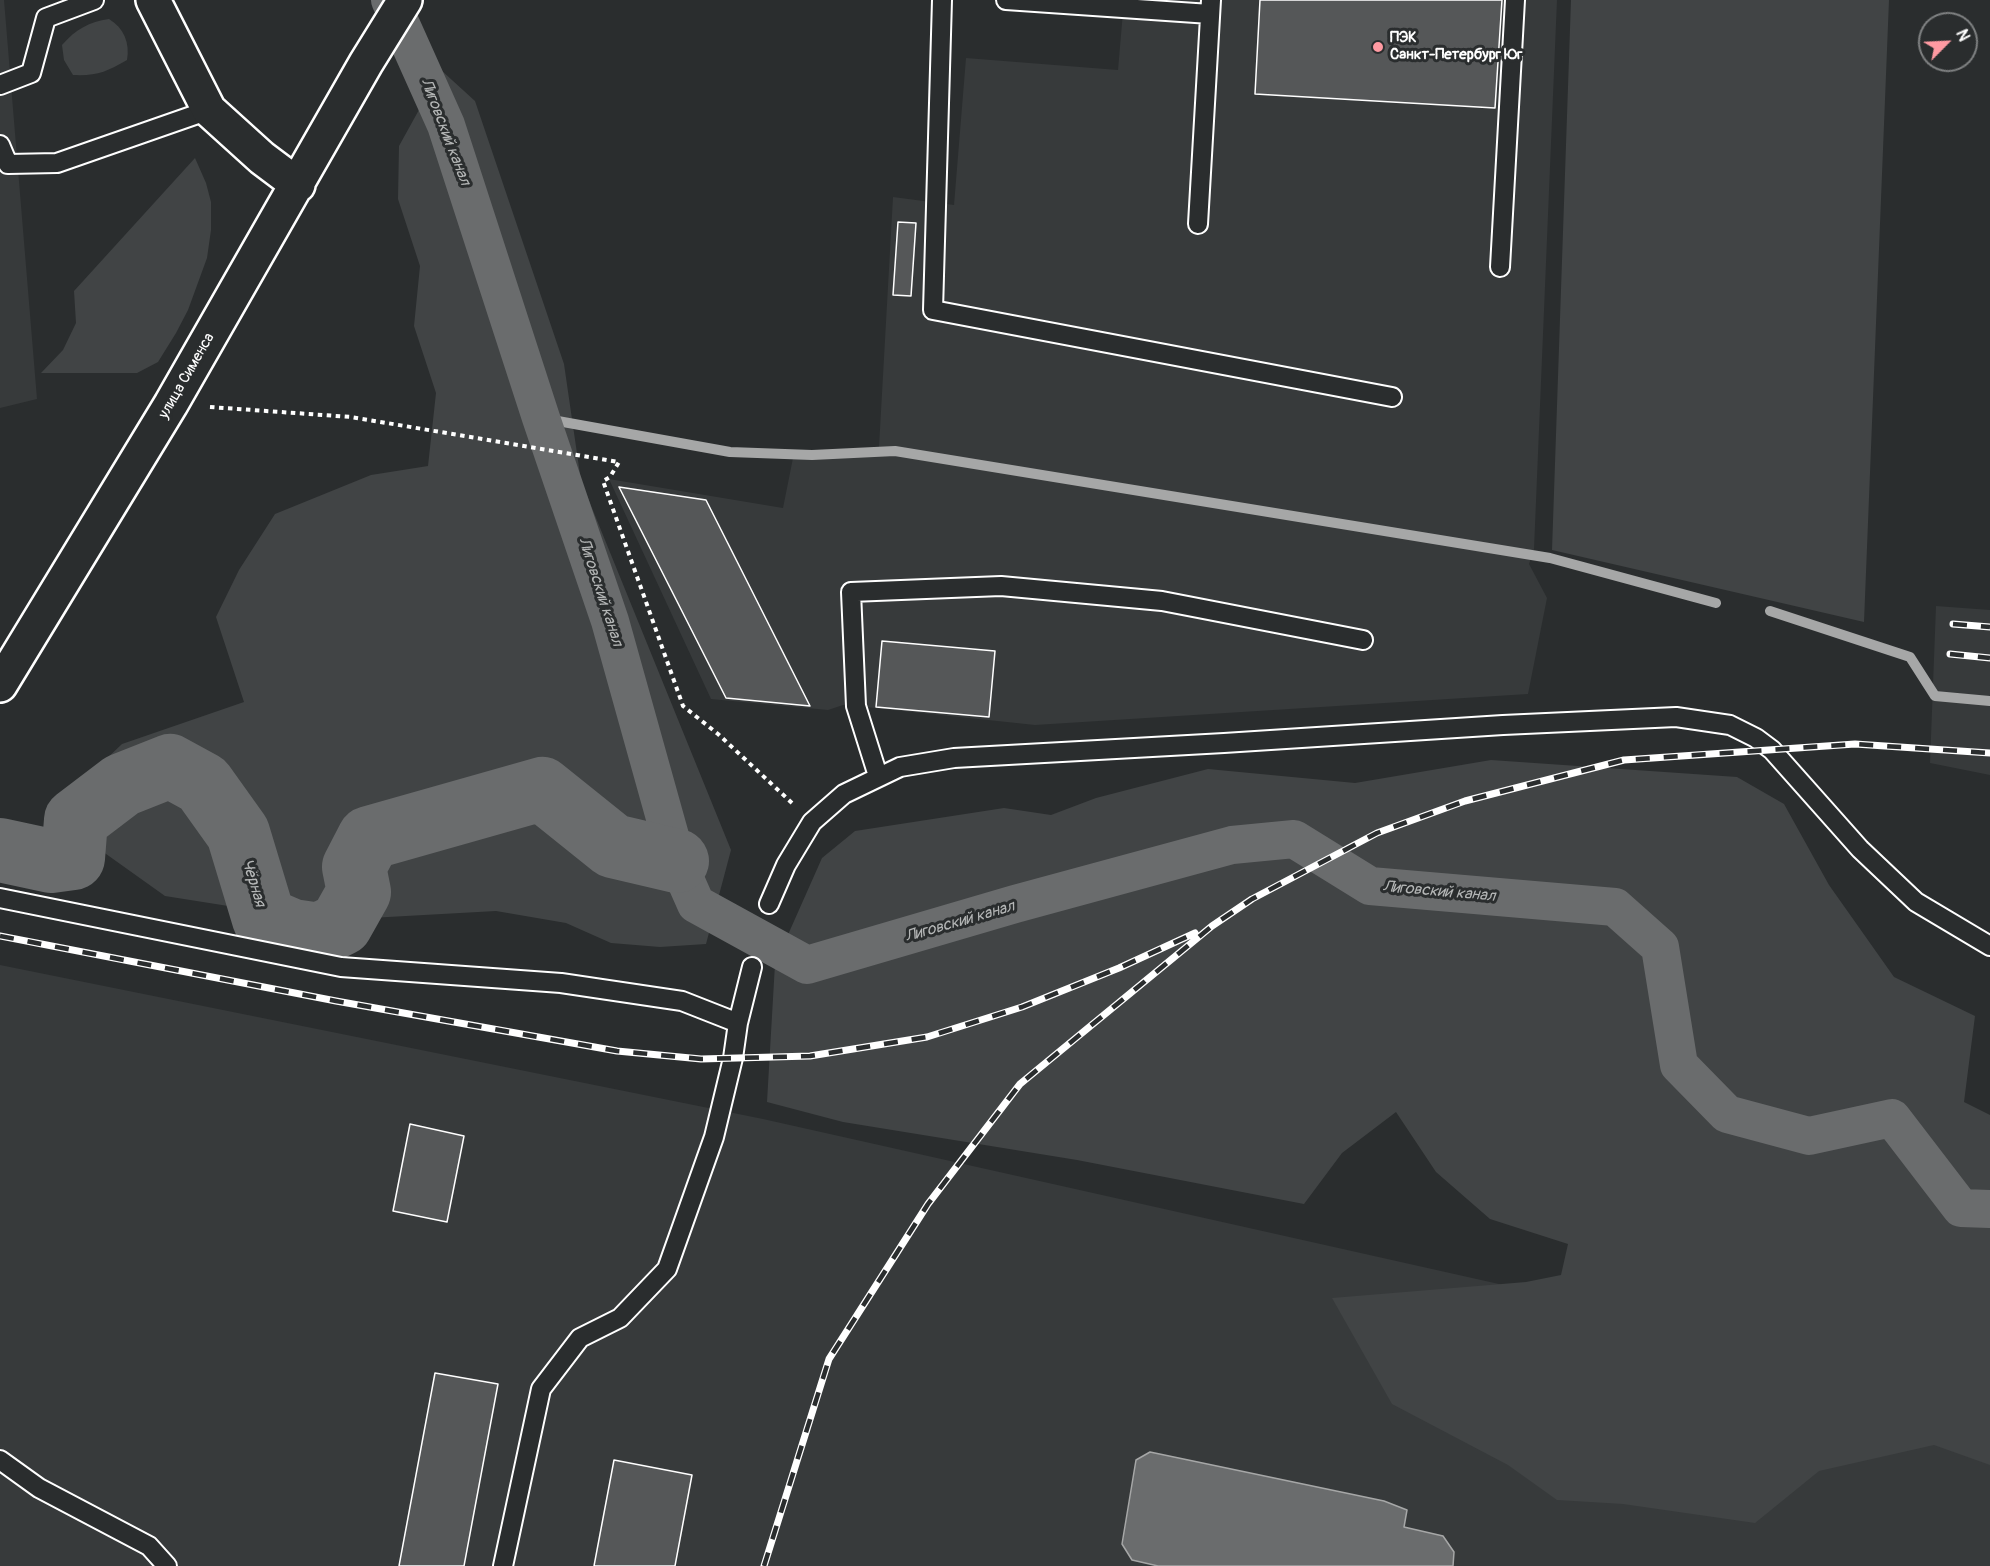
<!DOCTYPE html>
<html>
<head>
<meta charset="utf-8">
<style>
  body { margin:0 }
  #map { position:relative; width:1990px; height:1566px; overflow:hidden; background:#2a2d2e; font-family:Pangolin,sans-serif }
  canvas { display:block }
  .north { position:absolute; left:1918px; top:12px; width:60px; height:60px; box-sizing:border-box; background:#2a2d2e; border:2px solid #7f8182; border-radius:50%; rotate:66deg; font-size:16px; font-weight:700; line-height:24px; text-align:center; color:#fff }
  .north::after { content:''; display:block; margin:auto; width:21px; height:27px; background:#ff9aa2; clip-path:polygon(50% 0,100% 100%,50% 72%,0 100%) }
</style>
</head>
<body>
<div id="map">
<canvas width="1990" height="1566"></canvas>
<div class="north">N</div>
</div>
<script>
const context = document.querySelector('canvas').getContext('2d');
context.lineJoin = 'round';
function fill(path, color) { context.fillStyle = color; context.fill(path, 'evenodd'); }
function stroke(path, color, width, dash) { context.strokeStyle = color; context.lineWidth = width; context.lineCap = dash ? 'butt' : 'round'; context.setLineDash(dash || []); context.stroke(path); }
function drawText(font, color, halo, rows, align = 'center') {
  context.font = font + ' Pangolin,sans-serif'; context.lineWidth = 6; context.setLineDash([]); context.textBaseline = 'middle'; context.strokeStyle = halo; context.fillStyle = color; for (const [text, x, y, turn = 0] of rows) {
    context.save(); context.translate(x, y); context.rotate((+turn || 0) * Math.PI / 180); context.textAlign = isNaN(turn) ? turn : align; if (halo) context.strokeText(text, 0, 0); context.fillText(text, 0, 0); context.restore();
  }
}
const built = new Path2D(`
  M0 0H4L37 399 0 408Z
  M1124 0H1557L1534 549 1529 564 1547 598 1528 694 1035 725 856 706 843 705 828 710 711 699 609 479 783 508 794 453 879 447 893 197 954 205 966 58 1118 70Z
  M1936 606 1990 610V775L1930 763Z
  M0 965 763 1119 1936 1382 1990 1383V1566H0Z`);
const green = new Path2D(`
  M1571 0H1889L1864 622 1552 550Z
  M109 19C124 28 130 43 127 60 106 72 97 76 73 75L64 60 62 45C76 29 89 22 109 19Z
  M441 70 475 101 564 364 581 481 731 850 706 944 660 947 611 943 566 923 496 911 370 918 319 941 266 912 165 896 64 824 65 798 122 744 244 702 216 617 239 570 275 514 371 475 428 466 436 393 414 326 420 266 398 199 399 146Z
  M195 158 206 183 211 202V230L207 258 188 310 176 333 158 362 137 373H41L63 350 76 323 74 291Z
  M1491 760 1737 777 1784 804 1829 885 1894 977 1975 1016 1964 1102 1990 1115V1465L1934 1445 1819 1471 1755 1523 1623 1504 1557 1500 1508 1465 1392 1404 1332 1298 1526 1282 1561 1275 1568 1244 1490 1219 1436 1172 1396 1112 1342 1153 1304 1204 1077 1160 843 1122 767 1102 775 964 822 858 855 831 1004 808 1051 815 1096 798 1208 769 1355 783Z`);
const water = new Path2D(`
  M1150 1452 1384 1501 1407 1510 1404 1527 1443 1536 1454 1552 1453 1566H1158L1132 1560 1122 1544 1136 1460Z`);
const stream = new Path2D(`
  M541 418 730 452 812 455 895 451 1550 558 1716 603
  M1770 611 1910 657 1935 696 1990 701`);
const canal = new Path2D(`
  M390 0 446 125 541 418 610 621 677 861 696 904 807 965 1015 904 1232 845 1294 839 1370 886 1615 907 1660 947 1679 1065 1727 1114 1809 1136 1892 1118 1961 1208 1990 1209`);
const river = new Path2D(`
  M0 850 51 861 73 858 76 820 122 785 170 766 203 784 238 833 264 919 292 931 319 935 341 924 359 892 354 867 369 838 542 789 613 846 677 861`);
const building = new Path2D(`
  M1260 0H1502L1495 108 1255 94Z
  M898 222 916 223 911 296 893 295Z
  M619 487 706 500 810 706 726 698Z
  M882 641 995 651 989 717 876 707Z
  M410 1124 464 1136 447 1222 393 1211Z
  M435 1373 498 1384 464 1566H399Z
  M614 1460 692 1475 675 1566H594Z`);
const path = new Path2D(`
  M210 407 351 417 619 462 610 477 603 481 683 706 718 734 792 803`);
const service = new Path2D(`
  M942 0 933 310 1392 397
  M1006 0 1210 14
  M0 85 31 73 46 18 94 0
  M0 145 8 164 57 163 209 110
  M1198 224 1211 0
  M1500 267 1515 0
  M878 776 856 706 851 592 1001 586 1162 601 1363 640
  M0 898 341 967 561 983 682 1001 738 1023
  M769 904 786 865 812 822 844 794 900 767 954 758 1224 743 1503 725 1676 717 1730 725 1756 738 1772 750 1860 849 1916 902 1990 946
  M0 1460 39 1488 149 1546 167 1566
  M503 1566 541 1389 580 1338 620 1318 667 1269 714 1137 733 1058 738 1023 752 967`);
const minor = new Path2D(`
  M153 0 209 110 262 158 298 185
  M0 685 171 404 366 63 405 0`);
const rail = new Path2D(`
  M1953 624 1990 627
  M1950 654 1990 658
  M0 936 336 1001 617 1051 701 1059 810 1056 927 1037 1022 1007 1119 968 1195 933
  M764 1566 829 1359 928 1204 1020 1084 1212 926 1252 899 1377 833 1465 801 1624 760 1855 744 1990 753`);
const markers = [
  [1378,47,6,"#ff9aa2"]
];
const poiNames = [
  ["ПЭК",1390,38],
  ["Санкт-Петербург Юг",1390,55]
];
const streetNames = [
  ["улица Сименса",187,376,-60]
];
const waterNames = [
  ["Лиговский канал",445,132,69],
  ["Лиговский канал",600,592,72],
  ["Чёрная",253,883,73],
  ["Лиговский канал",1439,892,5],
  ["Лиговский канал",960,922,-16]
];
fill(built, '#373a3b');
fill(green, '#414445');
fill(water, '#6a6c6d');
stroke(water, '#a6a7a7', 1.5);
stroke(stream, '#a6a7a7', 10);
stroke(canal, '#6a6c6d', 38);
stroke(river, '#6a6c6d', 64);
fill(building, '#555758');
stroke(building, '#fff', 1.5);
stroke(service, '#fff', 22);
stroke(minor, '#fff', 38);
stroke(path, '#fff', 4, [4.5, 4.5]);
stroke(service, '#2a2d2e', 18);
stroke(minor, '#2a2d2e', 33);
stroke(rail, '#fff', 7);
stroke(rail, '#2a2d2e', 4.5, [14]);
for (const [x, y, r, color] of markers) { const dot = new Path2D(); dot.arc(x, y, r, 0, 2 * Math.PI); context.fillStyle = color; context.fill(dot); stroke(dot, '#2a2d2e', 2); }
drawText('bold 15px', '#fff', '#2a2d2e', poiNames, 'left');
drawText('15px', '#fff', '#2a2d2e', streetNames);
drawText('italic 16px', '#b4b6b6', '#2a2d2e', waterNames);
</script>
</body>
</html>
